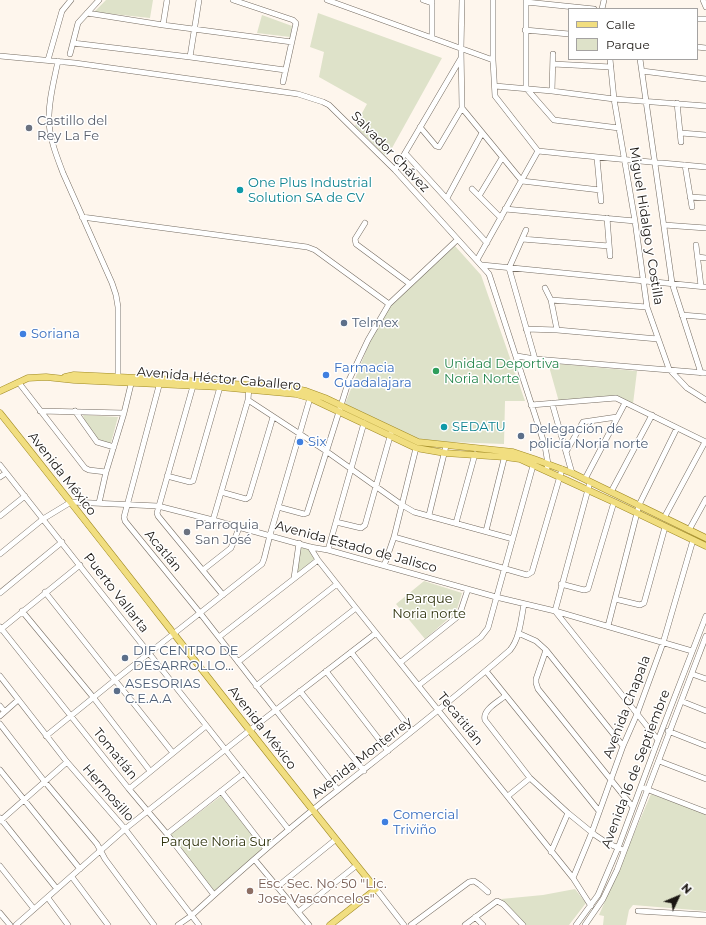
<!DOCTYPE html>
<html>
<head>
<meta charset="utf-8">
<style>
  body { margin:0 }
  #map { position:relative; width:706px; height:925px; overflow:hidden; background:#fef6ed; font-family:Montserrat,sans-serif }
  canvas { display:block }
  .legend { position:absolute; left:568px; top:8px; width:130px; height:52px; box-sizing:border-box; background:#fff; border:1px solid #a4a2a1; margin:0; padding:5px 7px; list-style:none; font-size:12px; color:#1b1713 }
  .legend li { display:flex; align-items:center; gap:8px; height:20px }
  .legend b { width:20px; border:1px solid #a4a2a1 }
  .north { position:absolute; left:658px; top:877px; width:40px; height:40px; -webkit-text-stroke:3px #fff; paint-order:stroke; rotate:46deg; font-size:11px; font-weight:700; line-height:16px; text-align:center; color:#1b1713 }
  .north::after { content:''; display:block; margin:auto; width:14px; height:18px; background:#1b1713; clip-path:polygon(50% 0,100% 100%,50% 72%,0 100%) }
</style>
</head>
<body>
<div id="map">
<canvas width="706" height="925"></canvas>
<ul class="legend">
<li><b style="height:5px;background:#f1de80"></b>Calle</li>
<li><b style="height:11px;background:#dee2c9"></b>Parque</li>
</ul>
<div class="north">N</div>
</div>
<script>
const context = document.querySelector('canvas').getContext('2d');
context.lineJoin = 'round';
function fill(path, color) { context.fillStyle = color; context.fill(path, 'evenodd'); }
function stroke(path, color, width, dash) { context.strokeStyle = color; context.lineWidth = width; context.lineCap = dash ? 'butt' : 'round'; context.setLineDash(dash || []); context.stroke(path); }
function drawText(font, color, halo, rows, align = 'center') {
  context.font = font + ' Montserrat,sans-serif'; context.lineWidth = 3; context.setLineDash([]); context.textBaseline = 'middle'; context.strokeStyle = halo; context.fillStyle = color; for (const [text, x, y, turn = 0] of rows) {
    context.save(); context.translate(x, y); context.rotate((+turn || 0) * Math.PI / 180); context.textAlign = isNaN(turn) ? turn : align; if (halo) context.strokeText(text, 0, 0); context.fillText(text, 0, 0); context.restore();
  }
}
const green = new Path2D(`
  M106 0H153L150 18 94 12Z
  M318 13 442 58 387 157 355 126 367 104 319 77 324 52 310 47Z
  M262 15 292 26 290 37 257 33Z
  M455 246 481 275 525 401H505L504 444 422 441 345 404 370 341 389 307Z
  M548 363 637 371 633 404 617 396 559 402Z
  M83 415 118 417 111 443C107 442 102 442 98 440 92 435 85 423 83 415Z
  M301 547 309 550 315 559 296 574Z
  M424 581 462 593 456 612 425 639 396 604Z
  M651 794 706 814V911L633 905 629 910 626 925H603L604 916 599 915Z
  M221 796 264 850 213 893 170 835Z
  M575 889 586 903 569 925H526L501 899 543 895Z`);
const minor = new Path2D(`
  M233 0 293 20 296 23 283 82
  M327 0 493 60
  M423 0 432 3
  M462 0 461 49 462 108 522 181 600 190
  M493 0V60L495 96 538 151C594 157 650 162 706 167
  M526 0V88L554 120 619 128
  M703 0 706 7
  M526 2 594 9
  M602 9 604 0
  M87 13 163 25 292 42
  M697 19H706
  M163 25 167 0
  M525 30 569 34
  M432 38V0
  M73 43 190 57 285 70
  M697 47 706 48
  M70 54 78 23 99 0
  M0 56 75 63 298 94 323 102 329 105 395 170 489 274 545 446 548 464 547 468
  M190 57 199 0
  M610 59 614 99 635 221 647 307 669 369 687 388 706 400
  M640 59 672 283 701 373
  M48 60 62 11 71 0
  M58 61C54 81 48 102 49 122 50 140 57 157 63 173L112 283 116 295 118 307V380
  M553 64 611 67
  M642 71 706 79
  M495 86 552 91 614 99 706 106
  M552 91 553 54
  M677 103 681 142
  M420 127 436 146 439 147 462 108
  M681 133 706 135
  M405 153 487 243
  M597 158 601 201
  M685 165 692 207
  M395 170 461 58
  M472 189 501 218
  M479 196 502 158
  M690 197 706 198
  M447 198 482 133
  M505 209 635 221
  M82 217 307 247 315 250 389 304
  M607 218 610 256
  M365 223 355 239 356 244 410 284
  M664 225 706 228
  M526 230 509 268 535 359
  M522 239 609 246
  M696 245 701 286
  M698 257 706 258
  M477 260 538 151
  M482 265 706 287
  M545 288 551 300 557 330
  M551 300 647 307
  M682 315 706 317
  M526 329 557 330 658 339
  M517 356 535 359 706 373
  M160 382 124 517 125 521 200 613 338 790
  M19 383 85 468 89 470 106 472
  M193 386 157 513 158 516 223 595
  M248 400 326 451 402 505 414 512 513 539
  M552 403 572 473
  M531 405 616 398 706 442
  M40 411 124 413
  M75 411 97 442 114 447
  M566 452 583 422 617 417
  M0 465 289 830
  M167 476 190 482 193 481 220 387V384
  M0 477 6 473
  M585 479 625 403
  M590 482 555 611 658 740
  M221 492 246 499 249 497 273 417
  M611 492 652 415
  M99 503 106 472 124 413 132 380
  M278 507 304 514 307 513 349 380 368 340 389 304 457 240
  M429 515 446 446
  M0 516 25 496
  M664 518 705 442
  M213 520 248 400 249 386
  M336 522 361 528 365 525 391 433
  M456 523 475 454
  M689 530 706 499
  M486 531 505 455
  M394 537 527 575 532 572 562 469
  M310 547 318 560 356 608 573 878 591 906
  M328 550 364 423
  M0 554 43 519 71 502 158 506 213 520 310 547 328 550 496 597 555 611 692 651
  M384 566 394 537 416 448
  M203 570 231 548 239 528
  M294 578 299 543
  M561 584 584 590 588 589 614 502
  M45 592 173 753
  M0 593 62 542
  M615 599 640 605 644 603 665 527
  M22 611 93 697 150 771
  M608 626 639 505 677 428
  M0 627 129 789 167 834 214 895
  M0 630 80 565
  M518 633 536 641 546 650 623 746
  M219 637 318 560
  M546 650 536 679V683L538 689 632 806
  M351 652 412 731
  M238 662 337 584
  M401 662 456 618 461 610 468 589
  M326 671 388 751
  M486 671 599 811
  M692 674 706 679
  M0 676 67 762 125 829 199 925
  M419 685 481 637 488 628 534 462
  M256 686 356 608
  M300 691 364 771
  M505 696C498 702 482 710 485 720L530 778 568 813 595 835 607 843 621 849
  M681 701 706 711
  M0 706 4 711
  M0 716 18 700
  M0 724 45 782 97 844 105 859 154 925
  M668 731 706 746
  M46 736 115 680 262 564 264 559 270 535 310 398
  M659 761 706 779
  M0 770 80 869
  M641 787 706 812
  M129 789 206 726
  M221 791 266 849
  M508 796 530 778
  M0 818 57 889
  M0 821 67 762
  M167 834 244 773
  M551 852 568 813
  M255 860 309 925
  M0 866 34 909
  M72 877 108 925
  M573 878 592 832 623 746 637 714 663 643 693 540
  M277 887 335 840
  M376 889 404 925
  M48 898 68 925
  M638 911 706 915
  M298 912 357 865
  M0 913 10 925
  M475 917 483 925
  M16 925 125 829 250 730 376 633
  M178 925 191 916C239 872 287 829 338 790 396 744 454 699 510 650 520 638 521 619 524 604
  M411 925 469 882 474 881 480 885 488 892
  M465 925 497 901 503 904 523 925
  M576 925 598 895 618 848 658 740 706 616
  M585 925 603 899 617 870 706 636`);
const major = new Path2D(`
  M65 377 74 375 160 379 291 388 306 391 325 398 418 442 513 452 534 459 572 473 706 538
  M0 391 28 378 46 377 74 380 220 387 296 394 310 398 416 448 445 453 505 457 520 459 614 502 706 546
  M0 413C126 571 249 732 376 889L330 925`);
const markers = [
  [29,128,4,"#6b7280"],
  [240,190,4,"#0f9aa8"],
  [344,323,4,"#5c6f8a"],
  [23,334,4,"#3f7fe0"],
  [436,371,4,"#2e9e5b"],
  [326,375,4,"#3f7fe0"],
  [444,427,4,"#0f9aa8"],
  [521,436,4,"#5c6f8a"],
  [300,442,4,"#3f7fe0"],
  [187,532,4,"#6b7280"],
  [125,658,4,"#5c6f8a"],
  [117,691,4,"#5c6f8a"],
  [385,822,4,"#3f7fe0"],
  [250,891,4,"#8d6e63"]
];
const worshipNames = [
  ["Castillo del",37,121],
  ["Rey La Fe",37,136],
  ["Parroquia",195,525],
  ["San José",195,540]
];
const streetNames = [
  ["Salvador Chávez",390,152,46],
  ["Miguel Hidalgo y Costilla",646,226,81],
  ["Avenida Héctor Caballero",219,379,5],
  ["Avenida México",62,474,52],
  ["Avenida Estado de Jalisco",356,547,15],
  ["Acatlán",163,551,50],
  ["Puerto Vallarta",116,593,52],
  ["Avenida Chapala",627,707,-69],
  ["Tecatitlán",460,719,51],
  ["Avenida México",262,728,52],
  ["Tomatlán",115,754,51],
  ["Avenida Monterrey",362,758,-38],
  ["Avenida 16 de Septiembre",636,769,-69],
  ["Hermosillo",108,793,49]
];
const cultureNames = [
  ["One Plus Industrial",248,183],
  ["Solution SA de CV",248,198],
  ["SEDATU",452,427]
];
const serviceNames = [
  ["Telmex",352,323],
  ["Delegación de",529,429],
  ["policía Noria norte",529,444],
  ["DIF CENTRO DE",133,651],
  ["DESARROLLO…",133,666],
  ["ASESORIAS",125,684],
  ["C.E.A.A",125,699]
];
const shopNames = [
  ["Soriana",31,334],
  ["Farmacia",334,368],
  ["Guadalajara",334,383],
  ["Six",308,442],
  ["Comercial",393,815],
  ["Triviño",393,830]
];
const leisureNames = [
  ["Unidad Deportiva",444,364],
  ["Noria Norte",444,379]
];
const parkNames = [
  ["Parque",429,599],
  ["Noria norte",429,614],
  ["Parque Noria Sur",216,842]
];
const educationNames = [
  ["Esc. Sec. No. 50 \"Lic.",258,884],
  ["Jose Vasconcelos\"",258,899]
];
fill(green, '#dee2c9');
stroke(minor, '#756c62', 6);
stroke(major, '#a08a23', 7);
stroke(minor, '#fff', 5);
stroke(major, '#f1de80', 6);
for (const [x, y, r, color] of markers) { const dot = new Path2D(); dot.arc(x, y, r, 0, 2 * Math.PI); context.fillStyle = color; context.fill(dot); stroke(dot, '#fff', 1.5); }
drawText('13px', '#5b616d', '#fff', worshipNames, 'left');
drawText('13px', '#1b1713', '#fff', streetNames);
drawText('13px', '#0d838f', '#fff', cultureNames, 'left');
drawText('13px', '#4e5e75', '#fff', serviceNames, 'left');
drawText('13px', '#366cbe', '#fff', shopNames, 'left');
drawText('13px', '#27864d', '#fff', leisureNames, 'left');
drawText('13px', '#2d310a', '#fff', parkNames);
drawText('13px', '#785e54', '#fff', educationNames, 'left');
</script>
</body>
</html>
